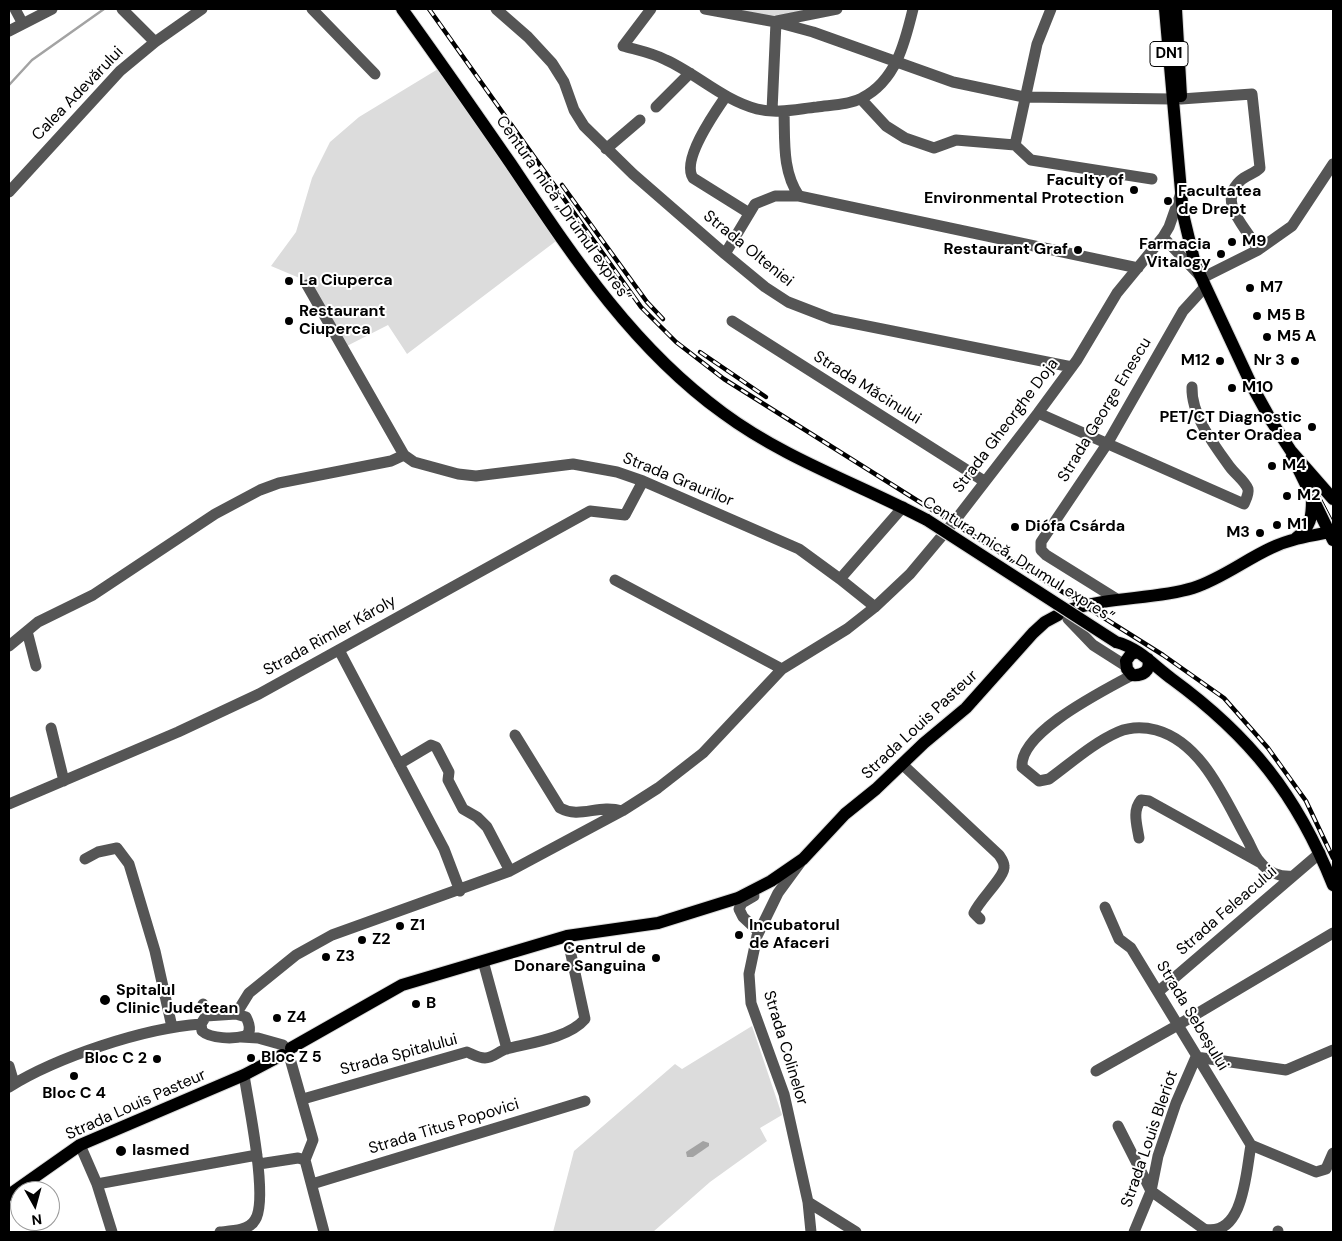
<!DOCTYPE html>
<html>
<head>
<meta charset="utf-8">
<style>
  body { margin:0 }
  #map { position:relative; width:1342px; height:1241px; overflow:hidden; background:#fff; font-family:"DM Sans",sans-serif }
  canvas { display:block }
  .frame { position:absolute; inset:0; border:10px solid #000; pointer-events:none }
  .north { position:absolute; left:10px; top:1181px; width:50px; height:50px; box-sizing:border-box; background:#fff; border:1px solid #999; border-radius:50%; rotate:173deg; font-size:14px; font-weight:700; line-height:20px; text-align:center; color:#000 }
  .north::after { content:''; display:block; margin:auto; width:18px; height:22px; background:#000; clip-path:polygon(50% 0,100% 100%,50% 72%,0 100%) }
</style>
</head>
<body>
<div id="map">
<canvas width="1342" height="1241"></canvas>
<div class="frame"></div>
<div class="north">N</div>
</div>
<script>
const context = document.querySelector('canvas').getContext('2d');
context.lineJoin = 'round';
function fill(path, color) { context.fillStyle = color; context.fill(path, 'evenodd'); }
function stroke(path, color, width, dash) { context.strokeStyle = color; context.lineWidth = width; context.lineCap = dash ? 'butt' : 'round'; context.setLineDash(dash || []); context.stroke(path); }
function drawText(font, color, halo, rows, align = 'center') {
  context.font = font + ' "DM Sans",sans-serif'; context.lineWidth = 4; context.setLineDash([]); context.textBaseline = 'middle'; context.strokeStyle = halo; context.fillStyle = color; for (const [text, x, y, turn = 0] of rows) {
    context.save(); context.translate(x, y); context.rotate((+turn || 0) * Math.PI / 180); context.textAlign = isNaN(turn) ? turn : align; if (halo) context.strokeText(text, 0, 0); context.fillText(text, 0, 0); context.restore();
  }
}
const green = new Path2D(`
  M725 9H813L774 19Z
  M443 66 560 238 407 354 388 325 343 348 309 282 271 266 296 232 312 178 330 142 359 117Z
  M752 1026 782 1115 760 1128 767 1141 710 1182 653 1232H553L574 1151 675 1064 682 1069Z`);
const water = new Path2D(`
  M703 1141 709 1143V1146L693 1157H687L686 1152Z`);
const stream = new Path2D(`
  M9 85 32 60 104 9`);
const minor = new Path2D(`
  M15 9 23 24
  M122 9 155 42
  M312 9 375 74
  M496 9 528 37 552 63 564 82 574 110 584 126 633 174 725 254 765 287 788 302 832 319 1072 367
  M651 9 623 46C637 50 653 53 666 60 697 74 723 100 757 109 777 114 797 109 817 107 831 105 849 105 862 98 896 81 905 42 913 9
  M705 9 776 22 813 32 953 82 1024 97 1172 99
  M777 21 837 9
  M9 31 52 9
  M726 96C715 112 681 160 693 178L749 213
  M861 99 886 126 905 138 934 148 956 140 1015 145 1031 160 1152 179
  M1181 99 1252 94 1260 168C1254 174 1246 175 1240 181 1216 204 1248 228 1258 250
  M656 107 690 73
  M772 111 776 22
  M784 111C785 141 782 171 799 196
  M1015 145 1037 44 1051 9
  M606 149 640 120
  M9 192 120 71 155 42 202 9
  M1181 193 1169 227 1163 237 1202 278 1258 250 1292 226 1333 164
  M725 254 755 204 775 196H799L1138 268
  M307 285 404 455 414 462 458 474 476 476 573 464 617 472 643 481 799 549 840 579 875 607
  M732 321 984 481
  M1038 413 1244 504C1246 499 1249 494 1248 489 1245 481 1235 474 1230 467 1214 445 1191 415 1192 387
  M840 579 903 507
  M615 580 782 669
  M1115 598 1046 555 1041 550V542L1107 444 1183 311 1204 288 1203 281
  M1068 619 1093 645 1126 666
  M27 631 36 666
  M9 646 38 622 93 595 215 514 260 490 279 483 391 461 404 455
  M339 650 444 849 460 891
  M1132 675C1105 690 1019 732 1022 767L1039 781 1049 779C1071 763 1093 743 1118 732 1130 727 1144 727 1156 730 1203 743 1225 800 1247 839 1251 846 1254 856 1260 862 1269 873 1279 877 1293 876
  M51 728 64 781
  M515 735 560 808C580 819 598 804 622 811
  M399 764 431 745 436 747 449 772 448 780 463 809 477 817 487 827 510 871
  M902 764 999 855C1001 858 1004 862 1004 866 1006 876 979 900 974 913L980 919
  M9 804 178 732 259 694 590 511 625 515 643 481
  M1139 838C1137 825 1132 811 1141 800L1149 801 1259 862
  M85 859 98 852 117 848 129 864 155 951 172 1027
  M800 863 778 893 757 936 749 974 751 1003 784 1094 808 1202 811 1232
  M754 896 742 903 739 909 743 917 759 932
  M1105 907 1119 939 1131 948 1251 1145
  M483 961 507 1049
  M1159 991 1320 853
  M203 1004 206 1016
  M236 1014 249 993 296 955 332 935 510 871 622 811 658 788 703 753 782 669 847 629 875 607 910 574 957 518 1038 413 1077 360 1117 293 1163 237
  M236 1014 246 1017C249 1023 252 1032 245 1036 234 1039 211 1039 202 1031L201 1024 206 1016Z
  M241 1037 258 1038 283 1045
  M289 1055 313 1140 305 1160
  M9 1066 14 1083
  M1096 1071 1178 1025 1333 933
  M9 1087C57 1057 144 1028 201 1024
  M303 1099 467 1052C472 1054 479 1058 485 1058 493 1058 499 1051 506 1049 530 1043 569 1038 585 1019L567 936
  M1118 1126 1151 1191 1204 1229C1244 1238 1246 1171 1251 1145L1316 1172 1326 1169 1333 1153
  M80 1145 97 1184 112 1232
  M259 1164 298 1158 305 1160 324 1232
  M97 1184 257 1155
  M312 1184 585 1101
  M808 1202 856 1232
  M1278 1231V1232
  M220 1232C230 1231 249 1231 255 1220 269 1200 248 1102 244 1075
  M1134 1232 1151 1191 1158 1156 1176 1103 1196 1057 1286 1070 1333 1050`);
const major = new Path2D(`
  M402 9C439 60 475 112 511 164 572 255 632 347 723 413 785 459 859 484 927 520
  M1165 9 1183 214 1195 264 1252 386 1272 422 1291 451 1333 499
  M1176 9 1181 96
  M1292 456 1333 540
  M1296 538C1311 527 1312 517 1312 499
  M1069 610C1110 596 1153 600 1193 588 1221 579 1245 560 1271 548 1290 539 1309 536 1330 532
  M1116 642C1139 648 1153 665 1172 679 1250 736 1297 795 1333 885
  M1138 652 1131 654 1126 661 1127 669 1132 675C1143 676 1151 671 1148 659
  M291 1048 402 985 567 936 658 923 738 898 771 881 803 859 845 814 876 789 924 743 966 708 1033 633 1045 622 1058 615
  M9 1195 80 1145 244 1075 282 1055`);
const tram = new Path2D(`
  M1170 9 1179 182 1187 237 1198 275 1222 330 1270 425 1319 494 1333 521`);
const rail = new Path2D(`
  M429 9 641 307 676 342 724 379 1163 655 1224 698 1268 748 1306 801 1333 858
  M562 185 647 302 663 319
  M700 352 766 397`);
const majorBridge = new Path2D(`
  M927 520 1116 642`);
const markers = [
  [1134,190,5,"#000"],
  [1168,201,5,"#000"],
  [1232,242,5,"#000"],
  [1078,250,5,"#000"],
  [1221,254,5,"#000"],
  [289,281,5,"#000"],
  [1250,288,5,"#000"],
  [1257,316,5,"#000"],
  [289,321,5,"#000"],
  [1267,337,5,"#000"],
  [1220,361,5,"#000"],
  [1295,361,5,"#000"],
  [1232,388,5,"#000"],
  [1312,427,5,"#000"],
  [1272,466,5,"#000"],
  [1287,496,5,"#000"],
  [1277,525,5,"#000"],
  [1015,527,5,"#000"],
  [1260,533,5,"#000"],
  [400,926,5,"#000"],
  [739,935,5,"#000"],
  [362,940,5,"#000"],
  [326,957,5,"#000"],
  [656,958,5,"#000"],
  [105,1000,6,"#000"],
  [416,1004,5,"#000"],
  [277,1018,5,"#000"],
  [251,1058,5,"#000"],
  [157,1059,5,"#000"],
  [74,1076,5,"#000"],
  [121,1151,6,"#000"]
];
const shields = [
  [1169,54,38]
];
const shieldNames = [
  ["DN1",1169,54]
];
const streetNames = [
  ["Calea Adevărului",78,94,-46],
  ["Centura mică „Drumul expres”",563,209,55],
  ["Strada Olteniei",748,249,39],
  ["Strada Măcinului",867,388,32],
  ["Strada George Enescu",1105,410,-59],
  ["Strada Gheorghe Doja",1006,426,-53],
  ["Strada Graurilor",678,480,22],
  ["Centura mică „Drumul expres”",1018,560,32],
  ["Strada Rimler Károly",330,636,-29],
  ["Strada Louis Pasteur",920,725,-43],
  ["Strada Feleacului",1227,911,-41],
  ["Strada Sebeșului",1192,1016,59],
  ["Strada Colinelor",785,1048,73],
  ["Strada Spitalului",399,1055,-15],
  ["Strada Louis Pasteur",136,1105,-24],
  ["Strada Titus Popovici",444,1127,-17],
  ["Strada Louis Bleriot",1150,1139,-71]
];
const poiNames = [
  ["Faculty of",1124,181,"right"],
  ["Environmental Protection",1124,199,"right"],
  ["Facultatea",1178,192],
  ["de Drept",1178,210],
  ["M9",1242,242],
  ["Farmacia",1211,245,"right"],
  ["Vitalogy",1211,263,"right"],
  ["Restaurant Graf",1068,250,"right"],
  ["La Ciuperca",299,281],
  ["M7",1260,288],
  ["Restaurant",299,312],
  ["Ciuperca",299,330],
  ["M5 B",1267,316],
  ["M5 A",1277,337],
  ["M12",1210,361,"right"],
  ["Nr 3",1285,361,"right"],
  ["M10",1242,388],
  ["PET/CT Diagnostic",1302,418,"right"],
  ["Center Oradea",1302,436,"right"],
  ["M4",1282,466],
  ["M2",1297,496],
  ["M1",1287,525],
  ["Diófa Csárda",1025,527],
  ["M3",1250,533,"right"],
  ["Z1",410,926],
  ["Incubatorul",749,926],
  ["de Afaceri",749,944],
  ["Z2",372,940],
  ["Centrul de",646,949,"right"],
  ["Donare Sanguina",646,967,"right"],
  ["Z3",336,957],
  ["Spitalul",116,991],
  ["Clinic Judetean",116,1009],
  ["B",426,1004],
  ["Z4",287,1018],
  ["Bloc Z 5",261,1058],
  ["Bloc C 2",147,1059,"right"],
  ["Bloc C 4",74,1094,"center"],
  ["Iasmed",132,1151]
];
fill(green, '#dcdcdc');
fill(water, '#a3a3a3');
stroke(stream, '#a3a3a3', 2.5);
stroke(major, '#dbdbdb', 14);
stroke(minor, '#555', 11);
stroke(major, '#000', 12);
stroke(tram, '#000', 1);
stroke(rail, '#000', 4.5);
stroke(rail, '#fff', 2.5, [8]);
stroke(majorBridge, '#dbdbdb', 14, []);
stroke(majorBridge, '#000', 12);
for (const [x, y, r, color] of markers) { const dot = new Path2D(); dot.arc(x, y, r, 0, 2 * Math.PI); context.fillStyle = color; context.fill(dot); stroke(dot, '#fff', 2); }
for (const [x, y, w] of shields) { const box = new Path2D(); box.roundRect(x - w / 2, y - 12.5, w, 25, 4); context.fillStyle = '#fff'; context.fill(box); stroke(box, '#000', 1); }
drawText('bold 15px', '#000', null, shieldNames);
drawText('16px', '#000', '#fff', streetNames);
drawText('bold 16px', '#000', '#fff', poiNames, 'left');
</script>
</body>
</html>
